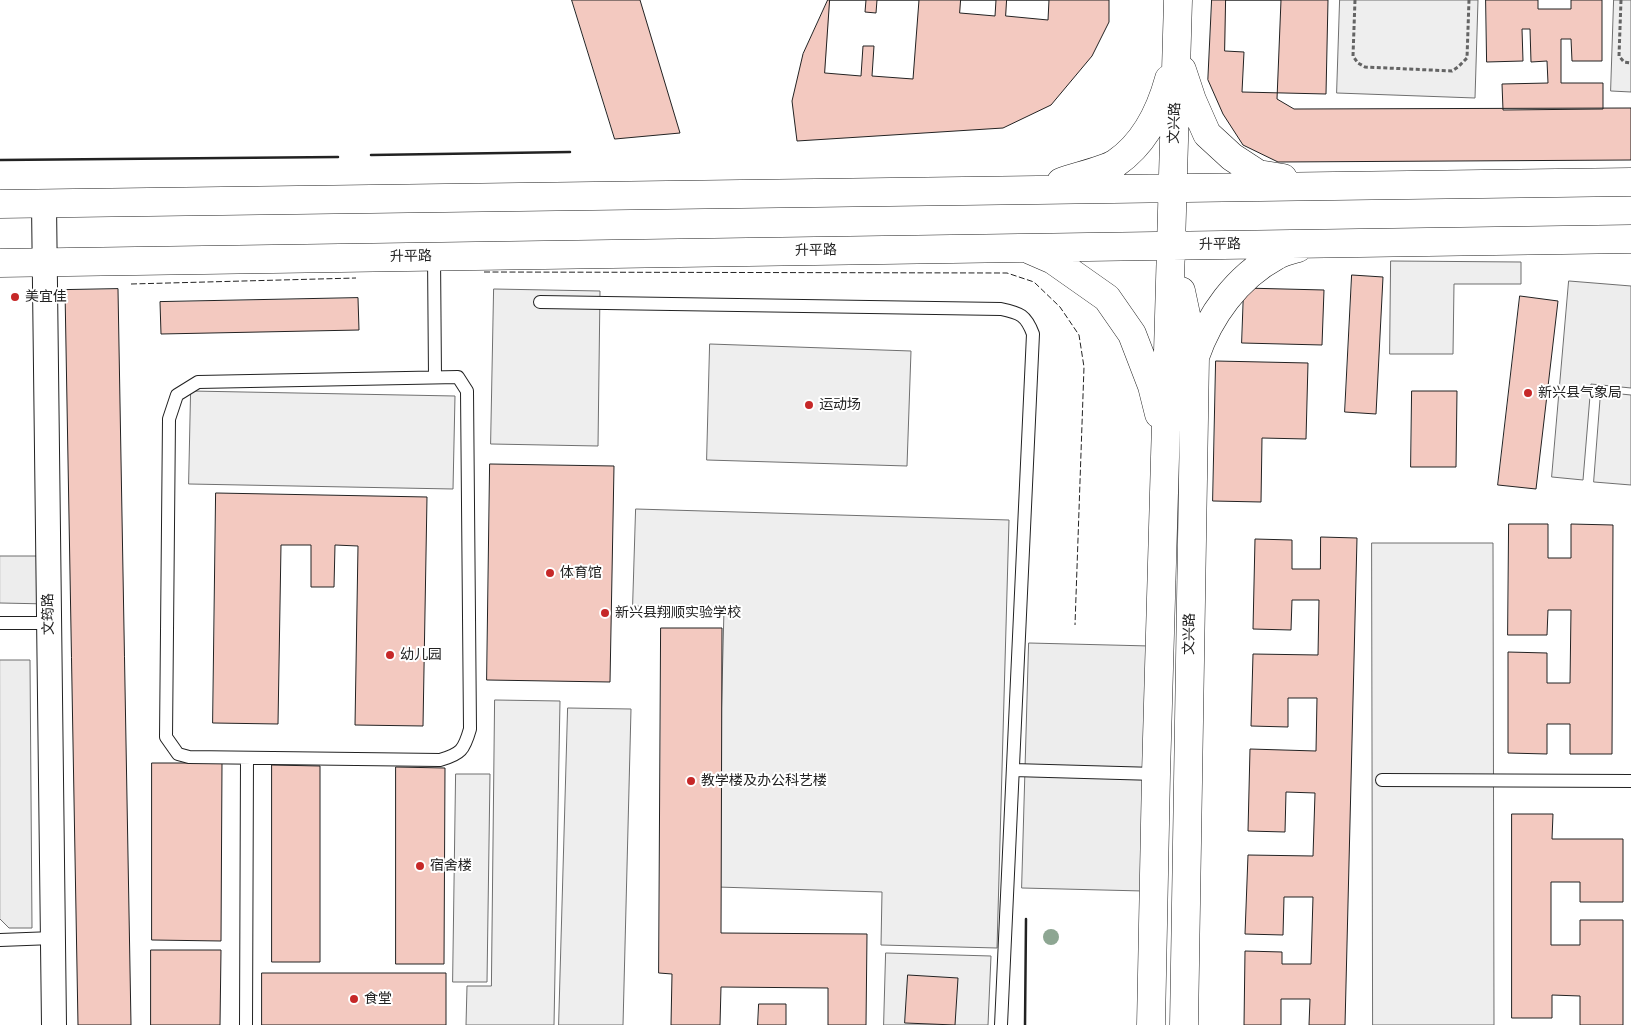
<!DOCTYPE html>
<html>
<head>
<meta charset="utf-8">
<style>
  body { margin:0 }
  canvas { display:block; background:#fff }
</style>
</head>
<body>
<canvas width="1631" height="1025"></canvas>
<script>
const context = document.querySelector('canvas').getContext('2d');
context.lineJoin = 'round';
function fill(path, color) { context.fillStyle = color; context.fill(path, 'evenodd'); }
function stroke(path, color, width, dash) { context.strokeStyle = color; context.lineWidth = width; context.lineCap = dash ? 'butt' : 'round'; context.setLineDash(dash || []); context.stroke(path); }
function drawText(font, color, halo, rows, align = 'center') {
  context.font = font + ' "DM Sans","Noto Sans SC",sans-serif'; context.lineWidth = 4; context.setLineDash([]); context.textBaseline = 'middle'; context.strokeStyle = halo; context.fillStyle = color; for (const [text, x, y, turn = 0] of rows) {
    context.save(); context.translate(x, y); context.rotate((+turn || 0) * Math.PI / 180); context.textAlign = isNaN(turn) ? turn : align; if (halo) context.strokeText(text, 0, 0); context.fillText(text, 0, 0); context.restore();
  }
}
const green = new Path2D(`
  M1340 0H1478L1475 98 1337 93Z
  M1614 0H1631V92L1611 91Z
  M1391 261 1521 262V284H1454L1453 354H1390Z
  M494 289 600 291 598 446 491 444Z
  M710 344 911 351 907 466 707 460Z
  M191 391 455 396 453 489 189 484Z
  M1601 392 1631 395V485L1594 482Z
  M636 509 1009 520 997 948 881 945 882 892 717 887 724 609 633 606Z
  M1372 543H1493L1494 1025H1373Z
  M495 700 560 701 554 1025H466L467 986H491Z
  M568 708 631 709 623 1025H559Z
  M456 774H490L487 982H453Z
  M886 953 991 956 988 1025H884Z`);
const parking = new Path2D(`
  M1569 281 1631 286V388L1591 384 1583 480 1552 477Z
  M0 556H48L49 604 0 603Z
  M1029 643 1150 646 1143 891 1022 888Z
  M0 660H30L32 928H9L0 919Z`);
const building = new Path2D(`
  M572 0H640L680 133 615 139Z
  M828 0H1109V22L1092 56 1051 105 1003 128 797 141 792 101 803 54Z
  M830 0H866L865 12 876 13 877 0H919L913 79 872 76 874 46H863L861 76 825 73Z
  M961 0H996L995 16 960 13Z
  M1007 0H1049L1048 20 1006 16Z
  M1212 0H1281L1277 99 1294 109 1631 108V160L1278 162 1243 145 1223 114 1208 80Z
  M1226 0H1328L1326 94 1242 92 1244 52 1225 51Z
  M1486 0H1538V9H1571V0H1602V61H1572L1571 39H1561V83H1603V109L1503 110 1502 84 1548 83 1547 61 1531 62 1530 29H1522L1523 61 1487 62Z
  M1352 275 1383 277 1376 414 1345 412Z
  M1244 288 1324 290 1322 345 1242 343Z
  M118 289 131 1025H78L65 290Z
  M1520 296 1558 301 1536 489 1498 485Z
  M358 298 359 330 161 334 160 302Z
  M1216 361 1308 363 1306 439 1262 438 1261 502 1213 501Z
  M1412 391H1457L1456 467H1411Z
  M490 464 614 466 610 682 487 680Z
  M216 493 427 497 423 726 355 725 358 546 335 545 334 587H311V545H281L278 724 213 723Z
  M1509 524H1548V558H1571V524L1613 525 1612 754H1570V724H1547V754L1508 753V652L1547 653V683H1570L1571 610H1548L1547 635H1508Z
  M1321 537 1357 538 1345 1025H1309L1310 999H1281V1025H1244L1245 951 1282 952V964H1311L1313 897H1284L1283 935 1245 934 1248 855 1313 856 1315 793 1286 792 1285 832 1248 831 1250 749 1316 751 1317 698H1288V727L1251 726 1253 654 1318 655 1319 600H1292L1291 630 1253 629 1255 539 1292 540V569H1320Z
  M661 628H722L721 933 867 934 866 1025H828V988L721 987 720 1025H671L672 974 659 973Z
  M152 763H222L221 941 152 940Z
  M272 765 320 766V962H272Z
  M396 767 445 768 444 964H396Z
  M1512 814H1553L1552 839H1623V902H1580V882H1551V945H1580V920H1623V1025H1580V996L1552 995V1018H1512Z
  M151 950H221L220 1025H151Z
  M262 973H446V1025H262Z
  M908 975 958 978 955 1025 905 1023Z
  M759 1004H786V1025H758Z`);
const path = new Path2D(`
  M1355 0 1353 56 1358 63 1365 67 1452 71 1458 67 1467 58 1469 0
  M1621 0 1619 56 1624 62 1631 63`);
const lane = new Path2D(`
  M434 256 435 377
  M540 302 1001 309C1020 313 1026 315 1033 334L1001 1025
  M458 377 467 391 470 729C464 750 461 754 440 760L189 757 178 754 166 737 169 419 177 395 198 382Z
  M0 623H49
  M1013 770 1156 774
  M1382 780 1631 781
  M0 940 53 938
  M246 1025 247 758`);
const street = new Path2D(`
  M44 204 54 1025`);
const secondary = new Path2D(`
  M1182 70 1192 100 1207 134 1232 157 1258 174 1283 178
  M1061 182C1074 177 1106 170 1116 163 1145 143 1160 112 1169 79
  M0 204 1631 182
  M1030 250 1053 260 1107 298 1132 334 1152 386 1159 414
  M0 263 1631 239
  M1181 291 1195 357 1184 1025
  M1195 357C1209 316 1237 277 1276 256 1282 252 1291 250 1298 248
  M1151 1025 1156 774 1178 0`);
const fence = new Path2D(`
  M484 272 1007 273 1034 282 1060 307 1079 335 1084 367 1075 625
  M131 284 356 278`);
const wall = new Path2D(`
  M371 155 570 152
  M0 160 338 157
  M1025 1025 1026 919`);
const trees = [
  [1051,937]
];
const markers = [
  [15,297,5,"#c62828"],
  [1528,393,5,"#c62828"],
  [809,405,5,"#c62828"],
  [550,573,5,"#c62828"],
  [605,613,5,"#c62828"],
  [390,655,5,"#c62828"],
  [691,781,5,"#c62828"],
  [420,866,5,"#c62828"],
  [354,999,5,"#c62828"]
];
const streetNames = [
  ["文兴路",1175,123,-88],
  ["升平路",1220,245,-1],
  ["升平路",816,251,-1],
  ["升平路",411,257,-1],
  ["文筠路",49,614,-91],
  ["文兴路",1190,634,-89]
];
const poiNames = [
  ["美宜佳",25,297],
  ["新兴县气象局",1538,393],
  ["运动场",819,405],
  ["体育馆",560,573],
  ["新兴县翔顺实验学校",615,613],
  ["幼儿园",400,655],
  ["教学楼及办公科艺楼",701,781],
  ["宿舍楼",430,866],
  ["食堂",364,999]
];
fill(green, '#eee');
stroke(green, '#6f6f6f', 1);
fill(parking, '#ededed');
stroke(parking, '#6f6f6f', 1);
fill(building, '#f3c9c0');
stroke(building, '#222', 1);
stroke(lane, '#222', 14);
stroke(street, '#222', 26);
stroke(secondary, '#222', 29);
stroke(path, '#646464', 3, [4, 2.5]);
stroke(lane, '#fff', 12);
stroke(street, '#fff', 24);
stroke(secondary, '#fff', 28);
stroke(fence, '#222', 1, [6, 2.5]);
stroke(wall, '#222', 2.5);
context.fillStyle = '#8da692';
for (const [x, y] of trees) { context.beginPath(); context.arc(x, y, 8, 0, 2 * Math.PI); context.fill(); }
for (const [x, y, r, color] of markers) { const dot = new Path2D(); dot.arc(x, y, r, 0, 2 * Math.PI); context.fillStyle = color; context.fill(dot); stroke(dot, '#fff', 2); }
drawText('14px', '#222', '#fff', streetNames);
drawText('14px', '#222', '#fff', poiNames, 'left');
</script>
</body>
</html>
